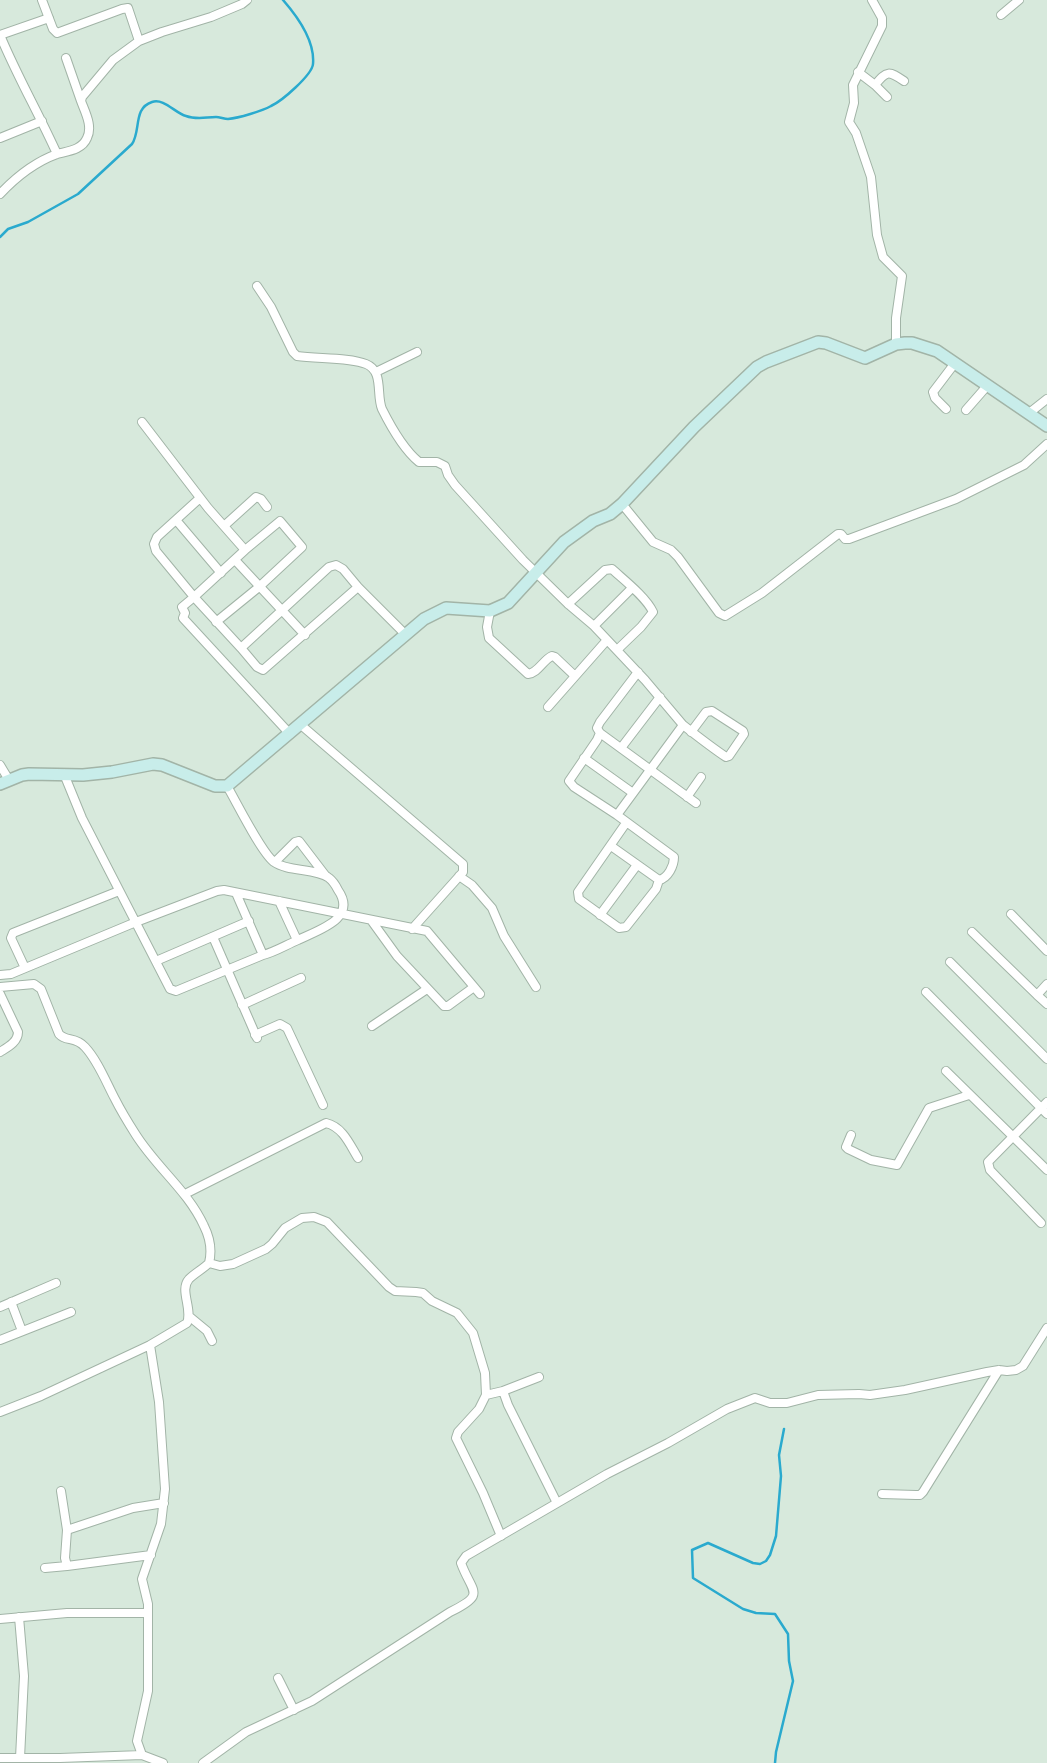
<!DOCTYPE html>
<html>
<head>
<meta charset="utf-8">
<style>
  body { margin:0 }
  canvas { display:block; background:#d7e9dc }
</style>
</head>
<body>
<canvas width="1047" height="1763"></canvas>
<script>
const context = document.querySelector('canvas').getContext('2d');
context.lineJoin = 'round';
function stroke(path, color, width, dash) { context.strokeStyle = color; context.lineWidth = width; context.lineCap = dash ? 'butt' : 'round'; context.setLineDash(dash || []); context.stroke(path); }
const stream = new Path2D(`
  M0 237 8 229 28 222 78 194 132 144C141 131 133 108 152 102 164 98 175 113 186 116 197 120 206 117 216 117 220 117 224 119 228 119 239 118 262 111 271 106 282 101 312 75 313 64 315 41 297 16 283 0
  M775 1763 776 1752 793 1681 789 1661 788 1634 775 1614 756 1613 743 1609 693 1578 692 1550 708 1543 753 1563 760 1564 766 1561 770 1555 776 1536 781 1476 779 1455 784 1429`);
const street = new Path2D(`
  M42 0 53 29 57 33 122 9 128 8 139 41
  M872 0 882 18V26L853 85 854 103 849 122 856 133 871 177 877 235 883 257 902 276 896 318V344
  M1001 15 1019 0
  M0 35C17 76 39 114 57 154
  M0 35 49 18
  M66 58 81 101
  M858 72 875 85 887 97
  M875 85C887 70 889 71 904 81
  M0 138 42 121
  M0 194C16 177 35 162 57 154 68 151 82 150 87 138 93 126 85 112 81 101L82 97 113 60 139 41 162 32 211 17 242 4 247 0
  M257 286 271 307 293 352 297 356C317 359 349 357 366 364 384 371 376 395 382 409 391 427 403 449 419 462H437L445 466 448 475 455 485 523 560 568 604 594 626 645 680 683 725 617 815 674 857C674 866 668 878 659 880
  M376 372 417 352
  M946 409 935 398 933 392 955 363
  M966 410 987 386
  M1028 414 1047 399
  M142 422 208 508 245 550 194 597 241 648 329 567 336 565 343 569 358 587 405 634
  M200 498 157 537 154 544 156 551 194 597 182 607 185 613 183 618 290 734
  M622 504 653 542 671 550 678 557 719 613 725 616 762 593 838 534H841L845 539H849L956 499 1024 465 1047 444
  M176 520 221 573
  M224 526 256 497 261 499 267 507
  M235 560 305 635
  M568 604 605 570 612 569C624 580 646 597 653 612L641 627 617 650
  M490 611 487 627 489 638 528 674C538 673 543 660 552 656L555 657 575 676
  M216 622 259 587 302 547 280 521 245 550
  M594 626 632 588
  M241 648 257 667 263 670 358 587
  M548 707 607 640
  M301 725 463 864V872L412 929
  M683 725C697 736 711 747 726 757L729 756 744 734 743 731 712 711 706 712 691 732
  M600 733 696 803
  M621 748 660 697
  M584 758 633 793
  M0 765 9 780
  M64 774 82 818 170 989 176 991 263 955 236 893
  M227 786C237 803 261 852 274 862 288 872 317 868 329 878 333 881 336 886 338 890 358 919 318 930 298 940 286 945 275 952 263 955
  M687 797 701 777
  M617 815 574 787 569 781 597 740 600 733 597 728 600 722 638 672
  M626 823 578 892 579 899 619 928 626 927 656 889 659 880
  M611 846 659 880
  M275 862 295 842 299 841 325 875
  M459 876 472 885 492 908 504 936 536 987
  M279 901 297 940
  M1011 914 1047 951
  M600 915 637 865
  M371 920 397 956 444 1006H448L474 987
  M972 932 1037 995
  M213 937 257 1038
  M156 961 249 921
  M950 962 1047 1059
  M25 968 11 938 13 933 119 891
  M0 975 11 974 136 922 217 891 224 890 427 931 480 994
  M1047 984 1037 995 1047 1004
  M0 987 34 984 41 989 59 1034C66 1042 75 1036 85 1047 98 1061 106 1082 115 1099 121 1111 129 1124 136 1135 157 1168 188 1191 204 1226 210 1238 212 1251 209 1263 203 1269 195 1273 189 1279 179 1290 193 1309 187 1323L150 1345 159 1402 165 1489 161 1524 142 1579 148 1604V1691L137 1741 142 1755 163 1763
  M926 992 1047 1114
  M0 994 18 1032C18 1042 8 1047 0 1052
  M242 1005 301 978
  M372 1026 427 989
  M255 1035 280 1024 287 1028 323 1105
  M946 1071 1047 1170
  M851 1135 846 1147 848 1149 871 1160 897 1165 929 1108 969 1095
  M185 1194 326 1123C343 1127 350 1145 358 1158
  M1041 1223 990 1170 988 1162 1047 1102
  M209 1263 220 1266 233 1264 266 1249 272 1244 285 1228 302 1218 314 1217 327 1222 389 1287 395 1291 416 1292 423 1293 432 1301 457 1313 473 1333 485 1373 486 1395 479 1409 458 1432 456 1438 483 1493 501 1536
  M11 1302 22 1331
  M0 1307 56 1283
  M190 1317 207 1331 212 1341
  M0 1340 71 1312
  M503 1391 539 1377
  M486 1395 503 1391 508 1405 557 1503
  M0 1412 41 1396 150 1345
  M61 1491 67 1530 65 1558 67 1566 151 1555
  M882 1494 916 1495H920L923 1492 999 1370
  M67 1530 133 1508 164 1503
  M45 1568 67 1566
  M19 1617 24 1676 20 1758
  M0 1619 67 1613H148
  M278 1678 294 1710
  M0 1758H60L142 1755
  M203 1763 246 1732 312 1701 450 1612C487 1594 472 1593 461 1563L466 1556 607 1474 668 1443 727 1409 755 1398 770 1403H787L818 1395 859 1394 870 1395 905 1390 987 1372 999 1370 1007 1371 1016 1370 1023 1366 1047 1328`);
const secondary = new Path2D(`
  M0 784 22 775 29 774 83 775 112 772 153 764 162 765 215 786H227L424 619 446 608 490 611 508 603 564 542 593 521 610 514 622 504 694 427 757 367 766 362 818 342 826 343 865 358 896 344 905 343H912L937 351 1047 426`);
stroke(stream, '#2aaace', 2.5);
stroke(street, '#a2b4a7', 10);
stroke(secondary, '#a2b4a7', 14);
stroke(street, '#fff', 8);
stroke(secondary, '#c8edea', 11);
</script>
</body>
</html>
